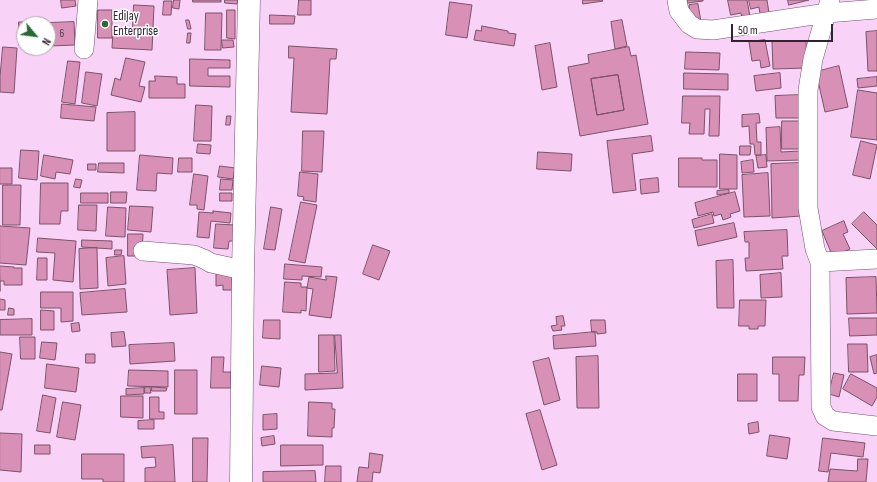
<!DOCTYPE html>
<html>
<head>
<meta charset="utf-8">
<style>
  body { margin:0 }
  #map { position:relative; width:877px; height:482px; overflow:hidden; background:#f8d2f7; font-family:"Sofia Sans Condensed",sans-serif }
  canvas { display:block }
  .north { position:absolute; left:16px; top:16px; width:40px; height:40px; box-sizing:border-box; background:#fff; border:1px solid #aca7ac; border-radius:50%; rotate:119deg; font-size:11px; font-weight:700; line-height:16px; text-align:center; color:#302230 }
  .north::after { content:''; display:block; margin:auto; width:14px; height:18px; background:#296932; clip-path:polygon(50% 0,100% 100%,50% 72%,0 100%) }
  .scale { position:absolute; left:731px; top:24px; width:102px; height:18px; box-sizing:border-box; border:2px solid #302230; border-top:0; padding-left:5px; font-size:12px; line-height:14px; white-space:nowrap; color:#302230; -webkit-text-stroke:3px #fff; paint-order:stroke }
</style>
</head>
<body>
<div id="map">
<canvas width="877" height="482"></canvas>
<div class="north">N</div>
<div class="scale">50 m</div>
</div>
<script>
const context = document.querySelector('canvas').getContext('2d');
context.lineJoin = 'round';
function fill(path, color) { context.fillStyle = color; context.fill(path, 'evenodd'); }
function stroke(path, color, width, dash) { context.strokeStyle = color; context.lineWidth = width; context.lineCap = dash ? 'butt' : 'round'; context.setLineDash(dash || []); context.stroke(path); }
function drawText(font, color, halo, rows, align = 'center') {
  context.font = font + ' "Sofia Sans Condensed",sans-serif'; context.lineWidth = 3; context.setLineDash([]); context.textBaseline = 'middle'; context.strokeStyle = halo; context.fillStyle = color; for (const [text, x, y, turn = 0] of rows) {
    context.save(); context.translate(x, y); context.rotate((+turn || 0) * Math.PI / 180); context.textAlign = isNaN(turn) ? turn : align; if (halo) context.strokeText(text, 0, 0); context.fillText(text, 0, 0); context.restore();
  }
}
const building = new Path2D(`
  M61 0H75L76 6 62 8Z
  M174 0H180L179 9 173 8Z
  M193 0H221V2H193Z
  M225 0H238L237 4 225 3Z
  M299 0H311V15H298Z
  M583 0H602L603 1 583 4Z
  M687 0H703V1L688 3Z
  M728 0H747L751 22 743 23 741 13 731 15Z
  M749 0H767L769 13 760 14 759 7 751 9Z
  M788 0H809L789 5Z
  M164 1H172L171 15H163Z
  M450 2 472 5 467 38 446 35Z
  M698 4 701 22 691 23 689 5Z
  M134 5 154 6 152 50 112 48 113 30 132 31Z
  M98 10H112V38H98Z
  M227 10H235V39L227 38Z
  M206 13H222L221 50H205Z
  M270 15 295 16 294 24H270Z
  M186 20H189L191 29H188Z
  M622 20 627 46 615 49 611 22Z
  M19 22H47V24H24V45H19Z
  M74 22 75 45 49 46 48 23Z
  M482 26 508 31V33L516 34 514 46 474 40 476 30 481 31Z
  M877 31V71H868L866 32Z
  M188 33H191L190 43H187Z
  M222 40H233L234 47 223 48Z
  M765 40 770 66 761 68 760 60 752 61 749 42Z
  M806 41 807 68 773 69 772 42Z
  M550 43 557 87 542 90 535 46Z
  M289 46 337 49 336 59H330L327 114 291 112 294 58H289Z
  M3 47 17 48 14 93 0 92V77Z
  M629 47 631 56 636 55 648 124 580 136 568 67 589 63 588 55ZM618 75 624 110 597 115 591 79Z
  M686 52 720 53 719 70 685 69Z
  M126 58 145 62 139 86 145 87 141 102 111 95 115 78 120 80Z
  M190 59 230 60V68H208V76H230V87L190 86Z
  M68 61 80 62 75 104 62 102Z
  M839 66 848 107 825 112 816 72Z
  M86 72 102 74 97 106 82 103Z
  M684 73 728 74V90L684 89Z
  M780 73 781 88 756 91 754 76Z
  M618 75 624 110 597 115 591 79Z
  M155 76 177 77V84H185V98H149V81H155Z
  M877 77V86L858 88 857 79Z
  M858 90 877 93V140L851 137Z
  M800 95 801 118H776L775 96Z
  M683 96H720L719 136H709L710 109H705L704 134H689L690 123H682Z
  M62 104 96 107 94 121 61 118Z
  M196 105 212 106 211 141H194Z
  M135 112V151H107V113Z
  M759 114 760 123H756L757 142H761V155H755L754 144H750L749 126 742 127V115Z
  M227 116H231L230 125H226Z
  M782 121H802V149H782Z
  M780 127 781 152 800 151 801 160 767 161 766 128Z
  M303 131H324L322 172 302 171Z
  M651 136 653 151 632 154 636 190 613 193 607 141Z
  M861 141 877 145 870 179 853 175Z
  M198 144 211 145 210 154 197 153Z
  M740 146H751L750 155H740Z
  M21 150 39 151 37 180 19 178Z
  M538 152 572 154 571 171 537 169Z
  M720 154 737 155V189H720Z
  M44 155 73 160 70 174 56 172 55 179 41 176Z
  M140 155 173 158 172 174 157 173 156 191 137 190Z
  M766 155 767 167 758 168 756 156Z
  M179 158H192V172H178Z
  M679 158H702V160H717V187H679Z
  M753 160 754 172 742 173 741 162Z
  M99 163H124V173L98 172Z
  M799 163 801 216 772 218 771 164Z
  M88 164H96V170H88Z
  M220 166 235 168 233 179 218 177Z
  M0 168H12V184H0Z
  M300 172 318 174 316 202 303 200 304 197 298 196Z
  M768 173 770 216 744 217 742 175Z
  M194 174 208 176 204 210 197 209V205H190Z
  M658 178 659 192 641 194 640 180Z
  M76 179 82 180 80 188 74 187Z
  M221 179 233 180 232 190H220Z
  M41 183H68V211H61L60 224H40Z
  M3 185H21L20 225H3Z
  M729 190V193L717 195V191Z
  M111 192H127L126 203H111Z
  M735 192 740 211 730 214 731 217 723 220 721 214 714 216 713 212 698 216 695 203Z
  M81 193H108V203H81Z
  M220 193H232V201H220Z
  M301 202 317 205 305 263 289 260Z
  M79 205H97L96 231 78 230Z
  M130 206 153 207 151 232 128 230Z
  M108 207 126 208 125 237 106 236Z
  M271 207 282 209 275 250 264 249Z
  M213 211 231 213 230 223 211 221 209 238 197 237 199 212 213 213Z
  M864 212 877 225V249L852 224Z
  M712 214 714 223 694 228 692 220Z
  M844 221 848 232 843 234 850 249 833 257 822 231Z
  M734 223 737 237 698 246 695 231Z
  M216 224 235 225 234 241H229L228 249 214 248Z
  M0 226 30 228 26 265 0 263Z
  M787 230 788 256H782L783 269 746 271 745 258H749V242H745L744 232Z
  M128 234H143L142 256H128Z
  M38 238 76 241 73 282 53 280 55 253 37 252Z
  M82 240 112 241V249L82 247Z
  M373 245 390 251 379 280 363 274Z
  M97 248 98 288 80 289 79 249Z
  M115 250H122L121 255H115Z
  M124 256 126 284 108 286 106 258Z
  M38 258H47V280H37Z
  M733 260 734 308H717L716 261Z
  M285 264 322 267 321 277 302 276V280L284 279Z
  M0 266 14 267V268H22V285H4V281H0V291Z
  M195 268 197 313 170 315 167 270Z
  M232 272V290H223V285L216 286V273Z
  M781 273 782 297 761 298 760 275Z
  M326 276 337 277 331 318 309 315 313 289 307 288 309 277 326 280Z
  M876 277 877 313 847 314 846 278Z
  M285 282 301 283V287H307L306 311 301 310V313L283 312Z
  M125 289 127 312 82 315 80 293Z
  M41 292H73V321L61 322V308H41Z
  M0 299 5 300V310H0Z
  M740 300H766L765 326H758V329H749V326H739Z
  M9 308 14 309V315H8Z
  M41 310 54 311V330H41Z
  M563 316 565 326H561L562 330 553 331 551 326 557 325 556 317Z
  M849 318H877V335L850 336Z
  M32 319V335H0V320Z
  M264 320H280V339L263 338Z
  M591 320H605L606 333 597 334V332H592Z
  M79 323 80 331 72 332 71 324Z
  M124 332 126 346 112 347 111 333Z
  M595 332 596 346 554 349 553 336Z
  M319 335H334L335 371 319 372Z
  M335 335H341L343 388 305 390V374L337 373Z
  M20 337H35V359H21Z
  M42 342 57 343 55 360 40 358Z
  M174 343 175 361 130 364 129 345Z
  M848 344H867L868 372H849Z
  M0 352 12 354 2 410H0Z
  M86 354H95V363H86Z
  M877 355V373L874 374 870 357Z
  M598 356 599 408H577L576 357Z
  M212 357H224L223 372H231V388H211Z
  M773 357H805L804 375H799L798 401H779V374H773Z
  M549 358 560 400 544 405 533 362Z
  M47 364 79 368 76 392 45 388Z
  M262 366 281 368 279 387 260 385Z
  M129 370 168 371V387L128 386Z
  M175 370H197V414H175Z
  M834 373 844 375 839 397 829 394Z
  M738 374H757V401H738Z
  M851 374 877 388V397L872 406 843 389Z
  M145 387H150L151 393H145Z
  M152 387 167 388 166 391H152Z
  M144 388V394L126 395V389Z
  M43 395 56 398 50 433 37 431Z
  M121 396H143V418L121 417Z
  M150 397H159V412H164V419H150Z
  M63 402 81 405 75 440 57 437Z
  M309 402 332 403V409H335L334 428H332V437L308 436Z
  M540 410 557 465 542 470 526 414Z
  M277 414V429L263 430V415Z
  M154 420V429H138V421Z
  M758 422 759 432 749 434 748 424Z
  M0 433 22 434 21 472 0 470Z
  M770 435 790 438 787 459 767 456Z
  M274 436 275 444 262 446 261 438Z
  M193 438H208L207 482H193Z
  M823 438 865 443 863 457 831 453 828 472 819 471Z
  M35 445H50V454H35Z
  M173 445 175 482H145V468L156 467 155 457 142 458 141 447Z
  M281 445H323V465L281 466Z
  M370 453 383 455 380 473 373 472 372 482H357L359 467 368 468Z
  M82 454H124V482H103V479H82Z
  M858 459H868L866 482H828L830 469 857 471Z
  M326 466H341V482H325Z
  M315 471 316 482H263V472Z`);
const minor = new Path2D(`
  M677 0 679 11 689 24 697 29 713 30 827 13 877 9
  M830 0 813 59 808 90V208L815 249 820 262 821 407 825 416 833 421 877 426
  M84 49 88 0
  M143 251 194 255 204 259 211 263 243 270
  M820 262 877 259`);
const major = new Path2D(`
  M241 482 243 270 249 0`);
const markers = [
  [105,24,4,"#296932"]
];
const numberNames = [
  ["6",62,34]
];
const poiNames = [
  ["EdiJay",113,17],
  ["Enterprise",113,32]
];
fill(building, '#d890b7');
stroke(building, '#7c5269', 1);
stroke(minor, '#715071', 20);
stroke(major, '#715071', 23);
stroke(minor, '#fff', 19);
stroke(major, '#fff', 22);
for (const [x, y, r, color] of markers) { const dot = new Path2D(); dot.arc(x, y, r, 0, 2 * Math.PI); context.fillStyle = color; context.fill(dot); stroke(dot, '#fff', 1.5); }
drawText('11px', '#5a3e52', null, numberNames);
drawText('13px', '#302230', '#fff', poiNames, 'left');
</script>
</body>
</html>
